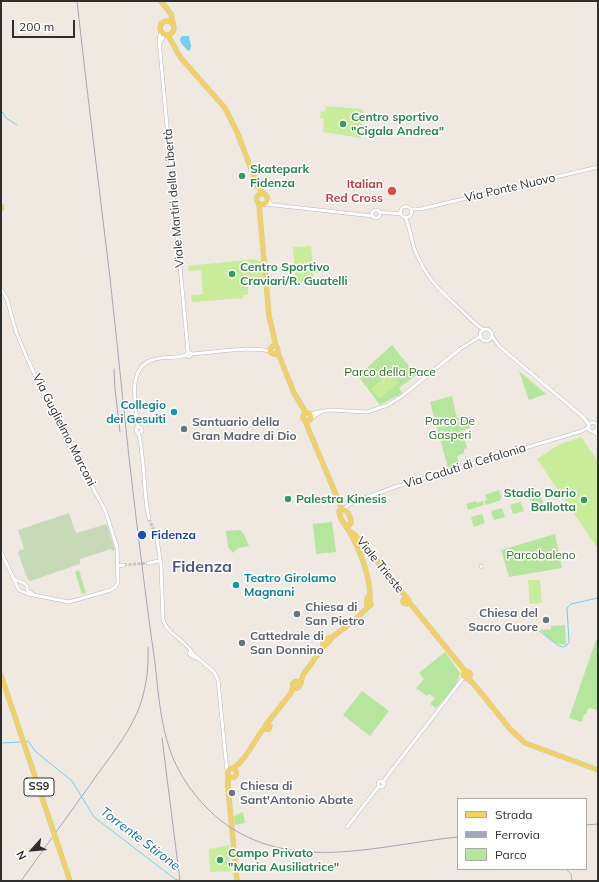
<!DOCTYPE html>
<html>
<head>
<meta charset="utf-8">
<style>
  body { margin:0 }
  #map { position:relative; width:599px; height:882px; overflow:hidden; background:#efe9e1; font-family:Mulish,sans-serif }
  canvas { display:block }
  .frame { position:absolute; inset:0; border:2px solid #2e2e2e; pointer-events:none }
  .legend { position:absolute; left:457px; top:798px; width:130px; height:72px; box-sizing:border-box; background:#fff; border:1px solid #ababab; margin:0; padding:5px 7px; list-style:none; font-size:12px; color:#2e2e2e }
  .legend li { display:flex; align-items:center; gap:8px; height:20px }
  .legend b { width:20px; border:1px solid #ababab }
  .north { position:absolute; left:12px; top:830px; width:40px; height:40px; -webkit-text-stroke:3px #fff; paint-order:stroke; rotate:243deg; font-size:11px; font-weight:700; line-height:16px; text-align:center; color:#2e2e2e }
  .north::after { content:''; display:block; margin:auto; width:14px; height:18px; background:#2e2e2e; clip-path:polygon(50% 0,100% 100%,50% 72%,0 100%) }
  .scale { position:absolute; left:12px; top:20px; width:63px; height:18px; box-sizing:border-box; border:2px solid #2e2e2e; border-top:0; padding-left:5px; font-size:12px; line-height:14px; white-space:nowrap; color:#2e2e2e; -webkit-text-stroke:3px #fff; paint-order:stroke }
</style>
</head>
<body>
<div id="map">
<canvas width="599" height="882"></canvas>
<div class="frame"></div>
<ul class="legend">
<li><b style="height:5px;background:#f2d163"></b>Strada</li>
<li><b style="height:5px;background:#a3a6b8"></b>Ferrovia</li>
<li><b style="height:11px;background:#b6e59e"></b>Parco</li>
</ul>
<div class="north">N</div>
<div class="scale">200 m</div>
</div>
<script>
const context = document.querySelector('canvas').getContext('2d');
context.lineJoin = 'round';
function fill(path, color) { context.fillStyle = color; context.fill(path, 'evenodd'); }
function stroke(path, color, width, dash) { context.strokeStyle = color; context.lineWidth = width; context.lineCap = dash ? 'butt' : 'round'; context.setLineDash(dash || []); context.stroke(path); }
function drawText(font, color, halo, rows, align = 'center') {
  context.font = font + ' Mulish,sans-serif'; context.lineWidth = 3; context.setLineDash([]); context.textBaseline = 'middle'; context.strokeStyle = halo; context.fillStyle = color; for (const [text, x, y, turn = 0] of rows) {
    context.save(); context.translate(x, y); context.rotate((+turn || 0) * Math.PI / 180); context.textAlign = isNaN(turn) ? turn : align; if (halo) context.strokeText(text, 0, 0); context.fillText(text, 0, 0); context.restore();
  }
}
const green = new Path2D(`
  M392 345 416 375 399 388 402 393 380 405 358 376Z
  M519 371 546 394 529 400Z
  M452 396 457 418 466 415 470 428 462 431 467 448 464 449V453L457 456 460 465 448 468 430 402Z
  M499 490 502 498H500L501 500 486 505 484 501 487 500 485 495Z
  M541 496 544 505 533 509 530 499Z
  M476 501 477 503 483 501 484 505 468 510 466 504Z
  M521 502 524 511 513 514 510 505Z
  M502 508 505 517 494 520 491 511Z
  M482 514 485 523 474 527 471 517Z
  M332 522 336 552 316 554 313 524Z
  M240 530 244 534 249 546 238 548 233 553 228 547 226 531Z
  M555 534 562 568 509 577 501 550Z
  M79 570 86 593 82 594 75 572Z
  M565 625 566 644C557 648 547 636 540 630L551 629V626Z
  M596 640H598V708L597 710 590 708 587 710V713L584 715 582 722 569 718Z
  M445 652 460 673C457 687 446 698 436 708L430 704 435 698 429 694 427 696 416 688 424 679 419 673Z
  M362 691 389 711 370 736 343 715Z
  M243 812 245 823 235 825 234 816Z`);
const cemetery = new Path2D(`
  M69 513 76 533 107 524 115 550 112 551 111 549 80 559V564L30 581 28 580 18 553 20 550 24 549 18 530Z`);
const pitch = new Path2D(`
  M326 106 363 109 361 138 323 132 324 119 320 118 321 111 325 112Z
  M311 246 313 265 325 264V272L313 273 314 281 296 282 293 247Z
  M253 259 262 262 263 264 262 284 248 286V295H243V298L192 302 191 295 203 294 201 270 189 271 188 266Z
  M389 373 398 383 379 399 371 389Z
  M581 437 595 457 598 465V549L537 459 558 445Z
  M528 580H540L542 603 530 604Z
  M229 845 231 871 210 872 209 849Z`);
const water = new Path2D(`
  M182 36H189L191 46 190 50 188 51 181 43 180 39Z`);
const stream = new Path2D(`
  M1 110 6 118 17 125
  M529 623 559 646 563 647 567 645 569 642 567 608 571 604 598 598
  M25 742 28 741 35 751 72 781 94 817 175 879 181 881
  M1 743 22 742
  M566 869 571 874 572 881
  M241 881H244`);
const minorTunnel = new Path2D(`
  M149 519 157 538
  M124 565 148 563`);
const minor = new Path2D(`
  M161 31 159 40 188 352 186 355 189 357 192 354 188 352
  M161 42 164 35
  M267 197 271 204 273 205
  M265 204 373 216
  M400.5 212a5.5 5.5 0 1 1 11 0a5.5 5.5 0 1 1-11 0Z
  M411 209H421L598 167
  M372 214a4 4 0 1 1 8 0a4 4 0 1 1-8 0Z
  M379 212 401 214
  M405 217C411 229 411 243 417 255 426 277 441 292 459 308 467 315 474 324 484 330
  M1 289 7 299 16 332 27 358 57 422 105 510 117 547 118 583 115 587 111 590 69 602 28 594 19 590 1 552
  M480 335a6 6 0 1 1 12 0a6 6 0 1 1-12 0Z
  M492 336 499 346 583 417 589 425
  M192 354C208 353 259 345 271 352
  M309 414 329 410 367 412 388 405 402 396 460 349 481 336
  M311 418 321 412
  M588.5 427a4.5 4.5 0 1 1 9 0a4.5 4.5 0 1 1-9 0Z
  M136 430a3 3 0 1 1 6 0a3 3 0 1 1-6 0Z
  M138 427C136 406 126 369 152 360 163 356 176 359 186 355
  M593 431 598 435
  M138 433C141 440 141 448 142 455 145 476 144 498 149 519
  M343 509 353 502 398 486 582 431 589 427
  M157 538 161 566 163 620C168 635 187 641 193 654L214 672 218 680 227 771
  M148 563 159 561
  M118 566 124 565
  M481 566V567
  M15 579C21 583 28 582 27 590L34 595
  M191 651 189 653 190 655 198 659
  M412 744 464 677
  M378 784a3 3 0 1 1 6 0a3 3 0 1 1-6 0Z
  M383 783 385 779 412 744
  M347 827 379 786`);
const major = new Path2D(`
  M161 1 171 14 173 24
  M160 28a7 7 0 1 1 14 0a7 7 0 1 1-14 0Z
  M168 35 180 57 225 108 237 132 258 187 264 194
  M256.5 199a5.5 5.5 0 1 1 11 0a5.5 5.5 0 1 1-11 0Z
  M259 204 269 316 276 346
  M1 206V209
  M270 350a4 4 0 1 1 8 0a4 4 0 1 1-8 0Z
  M278 353 294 393 306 413
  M303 417a4 4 0 1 1 8 0a4 4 0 1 1-8 0Z
  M305 421 342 509
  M342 509C348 511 351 517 351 523L349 525H345L341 519 339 511Z
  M345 525C357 541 371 577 370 598
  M352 533 356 536 407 598
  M369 596 371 605 369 606 367 605V598Z
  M403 601a3 3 0 1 1 6 0a3 3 0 1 1-6 0Z
  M409 602 466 672
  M330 639 357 618 369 606
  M463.5 675a3.5 3.5 0 1 1 7 0a3.5 3.5 0 1 1-7 0Z
  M1 675 9 699
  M468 679 473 683 510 729 525 743 598 770
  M292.5 685a3.5 3.5 0 1 1 7 0a3.5 3.5 0 1 1-7 0Z
  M300 685 303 675 324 646 330 641 328 638 323 641V644L325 645
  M266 725 270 726 269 729H266L265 726 291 693 293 686
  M233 768C246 761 255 738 265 727
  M227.5 773a4.5 4.5 0 1 1 9 0a4.5 4.5 0 1 1-9 0Z
  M228 775V788L237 881
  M68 875 70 881`);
const rail = new Path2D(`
  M77 1C87 93 99 185 110 278 119 358 126 437 136 517 142 566 148 615 155 663 158 690 160 718 168 744 177 774 196 800 220 820 291 875 377 845 458 837
  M114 369 115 389 120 432
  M162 738 180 881
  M586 825 598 824
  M21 881C45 848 68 815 92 782 108 759 126 738 137 713 146 692 149 669 148 647`);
const majorBridge = new Path2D(`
  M9 699 68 875`);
const markers = [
  [343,124,4,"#2e9e5b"],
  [242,176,4,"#2e9e5b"],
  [392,191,5,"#e0444e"],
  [232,274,4,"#2e9e5b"],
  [174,412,4,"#0f9aa8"],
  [184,429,4,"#6b7280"],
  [288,499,4,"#2e9e5b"],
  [584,500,4,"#2e9e5b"],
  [142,535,5,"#1a4fb4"],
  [236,585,4,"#0f9aa8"],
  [297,614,4,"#6b7280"],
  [546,620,4,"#6b7280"],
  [242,643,4,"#6b7280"],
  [232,793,4,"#6b7280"],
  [220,860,4,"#2e9e5b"]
];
const shields = [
  [39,787,30]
];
const shieldNames = [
  ["SS9",39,787]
];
const leisureNames = [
  ["Centro sportivo",351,117],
  ["\"Cigala Andrea\"",351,131],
  ["Skatepark",250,169],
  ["Fidenza",250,183],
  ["Centro Sportivo",240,267],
  ["Craviari/R. Guatelli",240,281],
  ["Stadio Dario",576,493,"right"],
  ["Ballotta",576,507,"right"],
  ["Palestra Kinesis",296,499],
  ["Campo Privato",228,853],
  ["\"Maria Ausiliatrice\"",228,867]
];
const healthNames = [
  ["Italian",383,184],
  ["Red Cross",383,198]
];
const streetNames = [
  ["Via Ponte Nuovo",510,188,-13],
  ["Viale Martiri della Libertà",174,198,-95],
  ["Via Guglielmo Marconi",64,430,63],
  ["Via Caduti di Cefalonia",465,466,-17],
  ["Viale Trieste",380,565,51]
];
const parkNames = [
  ["Parco della Pace",390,372],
  ["Parco De",450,421],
  ["Gasperi",450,435],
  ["Parcobaleno",541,555]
];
const cultureNames = [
  ["Collegio",166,405],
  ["dei Gesuiti",166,419],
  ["Teatro Girolamo",244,578,"left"],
  ["Magnani",244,592,"left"]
];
const worshipNames = [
  ["Santuario della",192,422],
  ["Gran Madre di Dio",192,436],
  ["Chiesa di",305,607],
  ["San Pietro",305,621],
  ["Chiesa del",538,613,"right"],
  ["Sacro Cuore",538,627,"right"],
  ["Cattedrale di",250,636],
  ["San Donnino",250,650],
  ["Chiesa di",240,786],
  ["Sant'Antonio Abate",240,800]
];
const transitNames = [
  ["Fidenza",151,535]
];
const waterNames = [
  ["Torrente Stirone",140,839,37]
];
const districtNames = [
  ["Fidenza",202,567]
];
fill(green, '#b6e59e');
fill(cemetery, '#c8d9b8');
fill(pitch, '#c9ec9a');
fill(water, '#75cff0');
stroke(stream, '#75cff0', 1);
stroke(minorTunnel, '#c8c4bd', 3, [3, 1.5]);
stroke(minor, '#b4b7c1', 4);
stroke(major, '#c9c9c9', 5.5);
stroke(minor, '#fff', 3);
stroke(major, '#f2d163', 4.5);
stroke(rail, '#a3a6b8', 1);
stroke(majorBridge, '#c9c9c9', 5.5, []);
stroke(majorBridge, '#f2d163', 4.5);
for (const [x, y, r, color] of markers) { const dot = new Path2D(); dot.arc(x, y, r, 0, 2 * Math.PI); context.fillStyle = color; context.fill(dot); stroke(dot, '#fff', 1.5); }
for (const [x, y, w] of shields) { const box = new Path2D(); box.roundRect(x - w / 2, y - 9, w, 18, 3); context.fillStyle = '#fff'; context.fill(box); stroke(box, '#2e2e2e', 1); }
drawText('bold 11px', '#2e2e2e', null, shieldNames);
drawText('bold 12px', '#27864d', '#fff', leisureNames, 'left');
drawText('bold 12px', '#be3a42', '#fff', healthNames, 'right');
drawText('12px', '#2e2e2e', '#fff', streetNames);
drawText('12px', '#2c6e1b', '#fff', parkNames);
drawText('bold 12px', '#0d838f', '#fff', cultureNames, 'right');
drawText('bold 12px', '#5b616d', '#fff', worshipNames, 'left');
drawText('bold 12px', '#164399', '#fff', transitNames, 'left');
drawText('italic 13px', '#0d6fa3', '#fff', waterNames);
drawText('bold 16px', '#4d5680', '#fff', districtNames);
</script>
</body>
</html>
